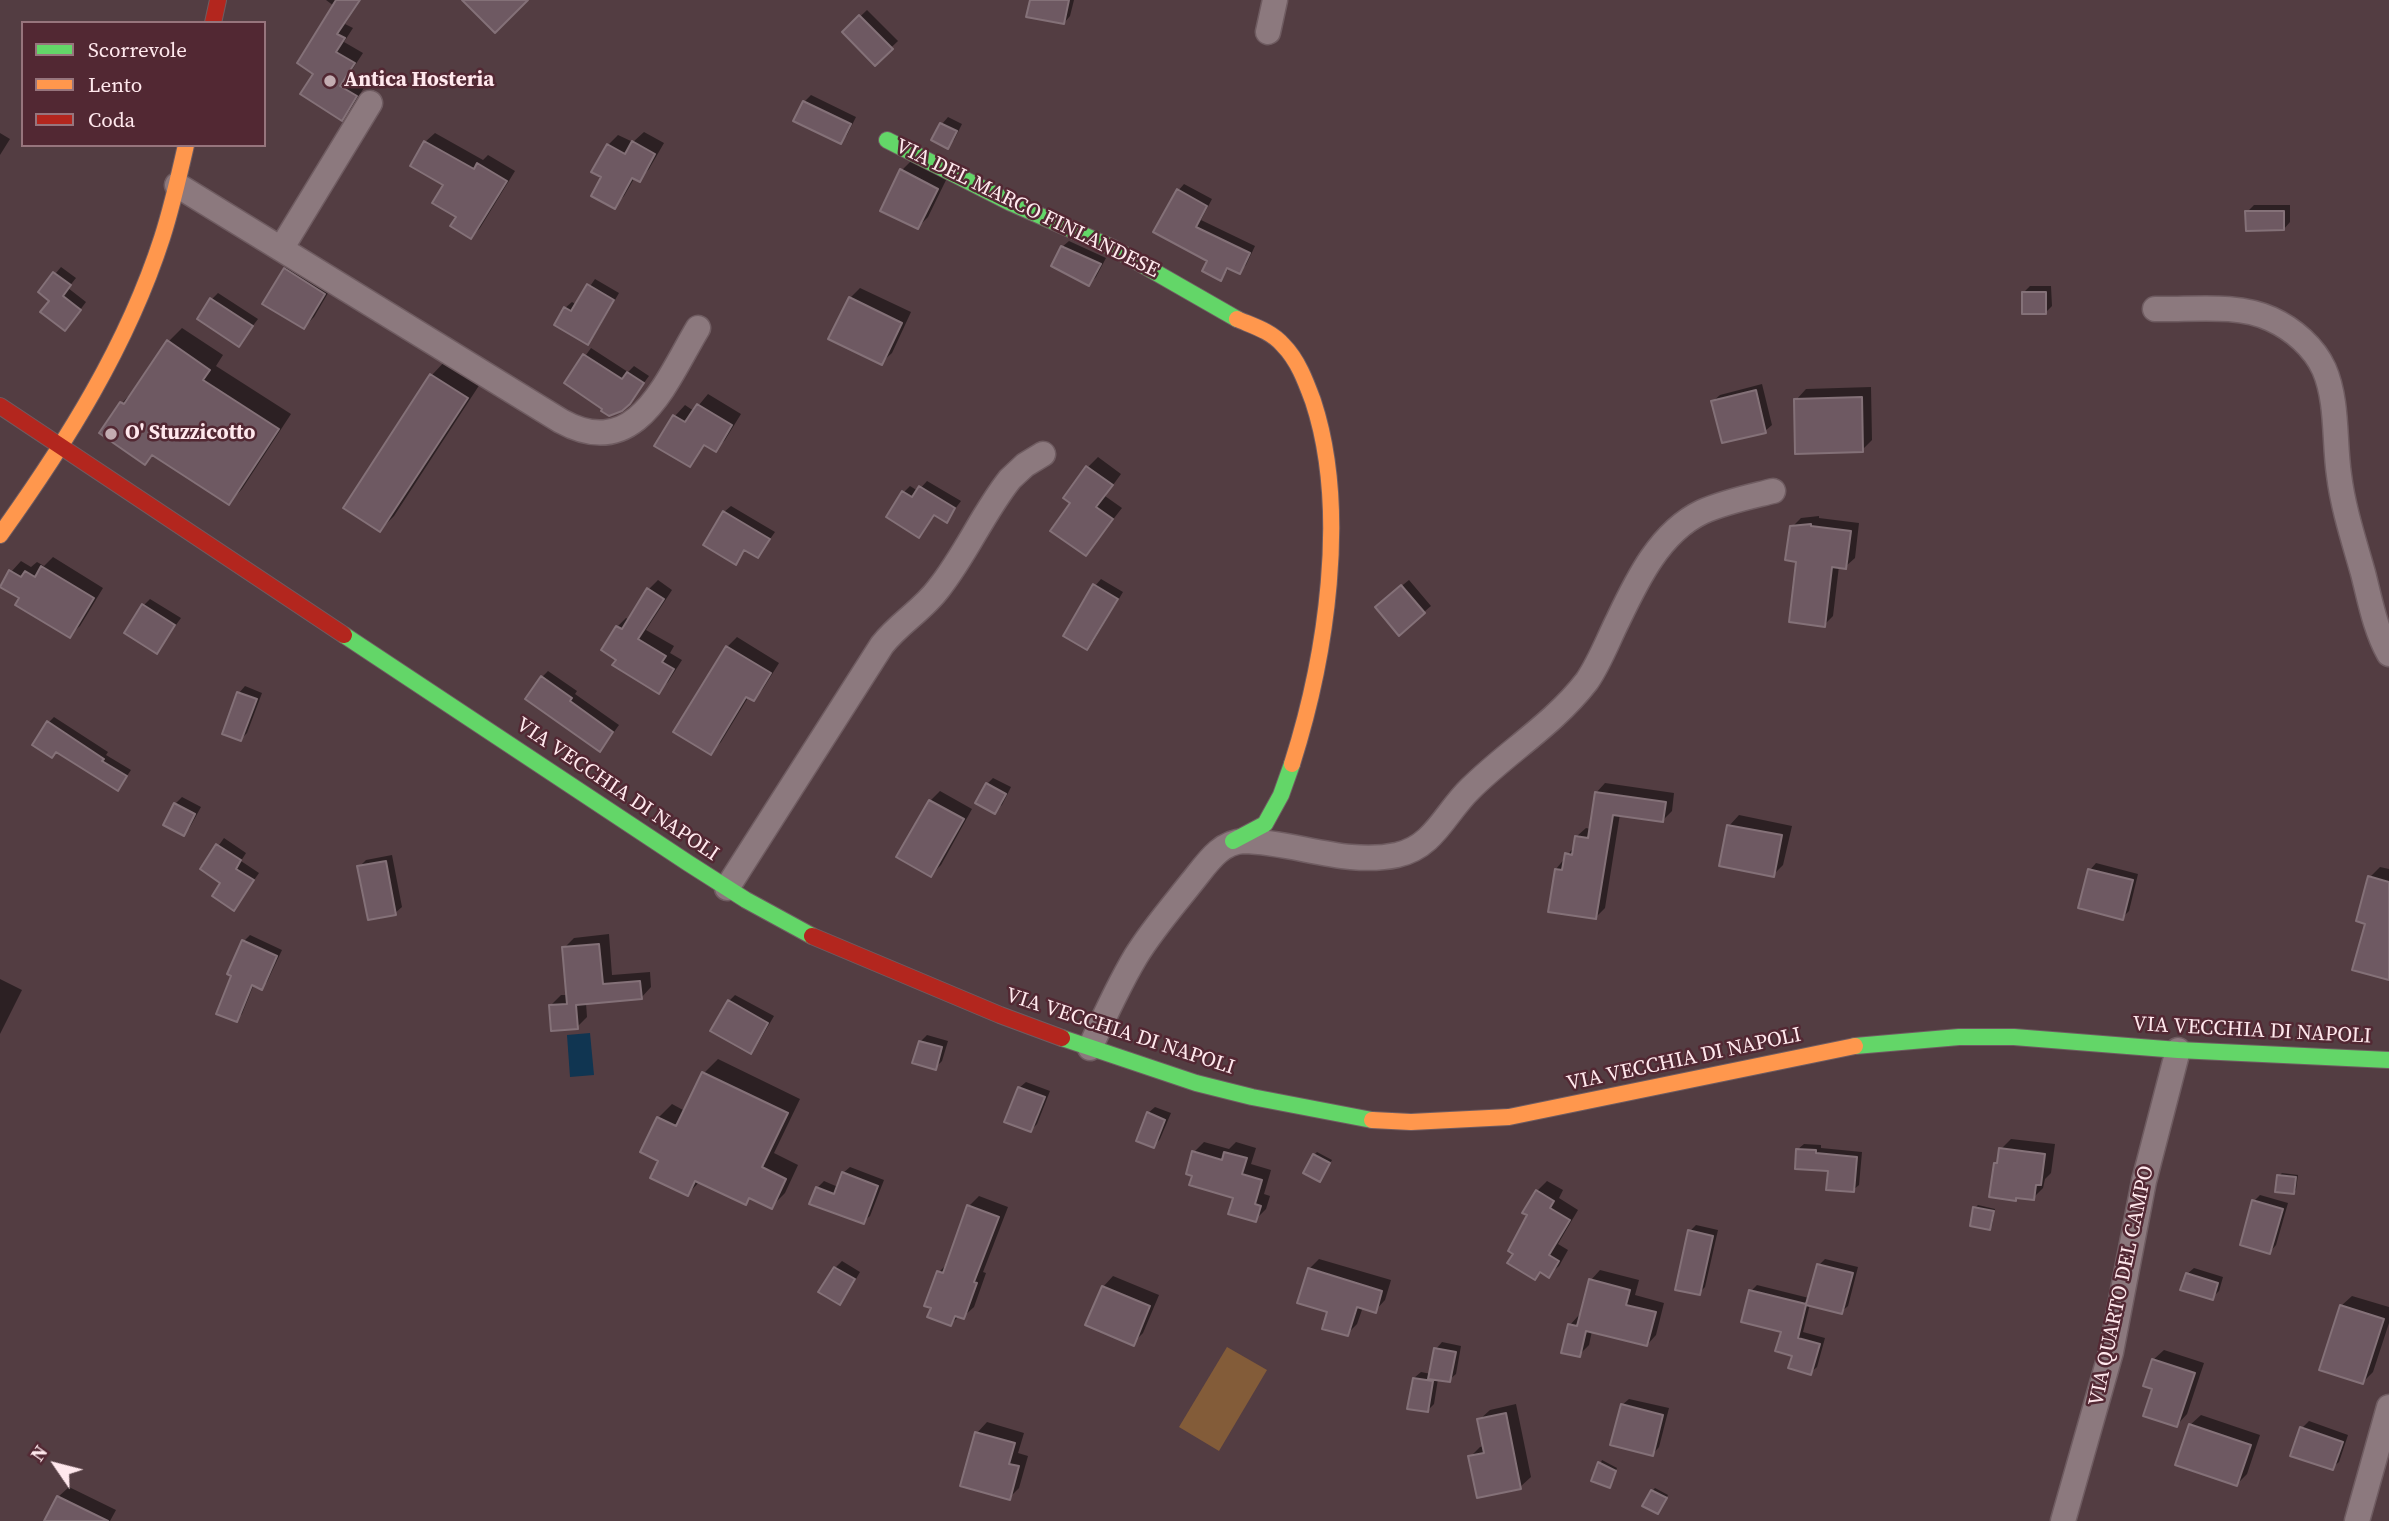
<!DOCTYPE html>
<html>
<head>
<meta charset="utf-8">
<style>
  body { margin:0 }
  #map { position:relative; width:2389px; height:1521px; overflow:hidden; background:#533d42; font-family:"Source Serif 4",serif }
  canvas { display:block }
  .legend { position:absolute; left:21px; top:21px; width:245px; height:126px; box-sizing:border-box; background:#522833; border:2px solid #97757d; margin:0; padding:9px 12px; list-style:none; font-size:21px; color:#ffe8ed }
  .legend li { display:flex; align-items:center; gap:14px; height:35px }
  .legend b { width:35px; border:2px solid #97757d }
  .north { position:absolute; left:21px; top:1430px; width:70px; height:70px; -webkit-text-stroke:5px #522833; paint-order:stroke; rotate:305deg; font-size:19px; font-weight:700; line-height:28px; text-align:center; color:#ffe8ed }
  .north::after { content:''; display:block; margin:auto; width:24px; height:32px; background:#ffe8ed; clip-path:polygon(50% 0,100% 100%,50% 72%,0 100%) }
</style>
</head>
<body>
<div id="map">
<canvas width="2389" height="1521"></canvas>
<ul class="legend">
<li><b style="height:9px;background:#63d668"></b>Scorrevole</li>
<li><b style="height:9px;background:#ff974d"></b>Lento</li>
<li><b style="height:9px;background:#b3261e"></b>Coda</li>
</ul>
<div class="north">N</div>
</div>
<script>
const context = document.querySelector('canvas').getContext('2d');
context.lineJoin = 'round';
function fill(path, color) { context.fillStyle = color; context.fill(path, 'evenodd'); }
function stroke(path, color, width, dash) { context.strokeStyle = color; context.lineWidth = width; context.lineCap = dash ? 'butt' : 'round'; context.setLineDash(dash || []); context.stroke(path); }
function drawText(font, color, halo, rows, align = 'center') {
  context.font = font + ' "Source Serif 4",serif'; context.lineWidth = 5; context.setLineDash([]); context.textBaseline = 'middle'; context.strokeStyle = halo; context.fillStyle = color; for (const [text, x, y, turn = 0] of rows) {
    context.save(); context.translate(x, y); context.rotate((+turn || 0) * Math.PI / 180); context.textAlign = isNaN(turn) ? turn : align; if (halo) context.strokeText(text, 0, 0); context.fillText(text, 0, 0); context.restore();
  }
}
const green = new Path2D(`
  M1227 1347 1267 1370 1219 1451 1179 1427Z`);
const water = new Path2D(`
  M590 1033 594 1075 570 1077 567 1035Z`);
const shadow = new Path2D(`
  M326 0H361L345 24 353 28 344 42 363 53 348 76 365 86 351 109 342 118 316 73 334 6Z
  M1032 0H1074L1070 16 1064 23Z
  M867 10 898 41 875 63 844 32Z
  M811 95 856 117 847 135 841 142 804 102Z
  M948 117 962 124 954 140 947 146 942 124Z
  M644 132 664 143 649 169 639 180 635 177 624 196 614 207 603 177 608 145 618 135 633 142Z
  M0 133 10 139 0 155Z
  M435 133 483 160 488 155 515 171 480 228 471 237 458 217 446 184 412 165 425 142Z
  M912 160 947 178 928 217 918 227 902 170Z
  M1184 184 1212 199 1201 220 1255 246 1246 265 1239 272 1230 267 1221 279 1209 260 1178 191Z
  M2254 205H2290V222L2284 229 2247 212Z
  M1069 241 1106 258 1096 277 1089 284 1062 247Z
  M295 259 334 283 314 317 304 327 285 269Z
  M61 267 76 278 68 288 86 302 71 322 51 301 40 292Z
  M595 279 619 293 594 336 588 343 565 308 572 302 577 305Z
  M2030 286H2051L2052 306 2045 313 2024 292Z
  M860 288 911 312 892 353 881 363 850 298Z
  M218 293 258 319 239 344 212 299Z
  M182 328 223 355 216 366 291 414 242 489 229 503 154 454 145 463 122 403 135 389 169 341Z
  M591 348 628 372 634 366 649 376 629 403 605 408 566 383Z
  M445 361 480 384 394 516 380 530 345 507 432 375Z
  M1762 384 1772 425 1765 431 1713 401 1720 395Z
  M1871 387 1872 440 1862 450 1796 400 1806 389Z
  M708 394 741 414 725 440 715 450 706 444 690 465 657 445 675 416 685 405 694 411Z
  M1098 457 1121 474 1105 496 1122 508 1086 554 1072 503 1088 467Z
  M927 481 961 501 946 521 936 514 919 536 904 492 910 486 918 491Z
  M731 506 775 532 758 556 746 549 735 563 724 512Z
  M1819 516V518L1859 523 1855 558 1845 567 1839 566 1833 616 1824 625 1798 560 1792 527 1801 518Z
  M53 557 103 588 80 626 69 636 21 598 11 572 21 561 31 567 37 562 44 566Z
  M1101 579 1123 592 1093 642 1087 648 1095 586Z
  M658 580 672 590 646 630 674 646 670 653 682 660 668 682 659 691 618 659 617 627 626 618 630 620 649 589Z
  M1409 580 1431 606 1424 612 1383 601Z
  M150 599 181 618 157 651 144 605Z
  M737 637 779 663 763 689 753 699 749 696 721 742 711 752 727 647Z
  M548 671 577 691 575 694 619 725 606 743 542 677Z
  M245 686 262 693 247 733 241 739 239 693Z
  M54 717 108 752 106 755 131 770 118 789 49 722Z
  M993 778 1011 787 1002 805 995 811 987 784Z
  M1605 783 1674 793 1672 811 1663 820 1620 814 1605 908 1596 917 1556 869 1575 846 1576 837 1586 828 1591 829 1596 793Z
  M940 791 972 809 941 865 931 875 930 801Z
  M182 797 201 807 190 827 184 834 175 804Z
  M1739 815 1792 826 1783 865 1773 875 1729 826Z
  M224 838 246 853 241 861 259 873 234 909 223 883 202 869Z
  M392 855 402 907 395 913 359 867 366 860Z
  M2096 863 2138 874 2129 911 2122 918 2090 870Z
  M2380 867 2389 869V977L2367 922 2370 877Z
  M609 934 612 975 650 972 651 987 641 998 586 1003 587 1017 577 1027 550 1006 561 995H568L564 948 574 938Z
  M250 935 282 950 267 982 261 988 254 984 242 1014 236 1020 244 941Z
  M0 979 22 990 0 1034Z
  M735 995 774 1016 757 1045 751 1051 729 1001Z
  M927 1035 948 1041 942 1061 935 1068 920 1042Z
  M718 1059 800 1099 774 1153 798 1165 785 1193 771 1207 751 1197 745 1203 700 1181 688 1194 661 1161 658 1118 672 1104 685 1111 704 1073Z
  M1026 1082 1050 1091 1037 1124 1031 1130 1019 1088Z
  M1155 1107 1171 1113 1160 1139 1154 1146 1148 1113Z
  M2011 1139 2055 1144 2051 1173 2045 1179 2043 1188 2033 1198 1995 1164 1999 1160 2001 1149Z
  M1204 1142 1229 1149 1236 1142 1256 1148 1251 1164 1271 1170 1264 1194 1270 1196 1266 1209 1255 1220 1194 1152Z
  M1804 1144 1821 1145V1148L1862 1152 1859 1185 1853 1190 1830 1169 1798 1149Z
  M1317 1152 1332 1160 1320 1180 1314 1155Z
  M850 1167 884 1180 870 1216 863 1222 817 1188 824 1181 838 1187 843 1173Z
  M2282 1173 2298 1175 2296 1190 2293 1193 2279 1176Z
  M1547 1181 1563 1190 1559 1198 1578 1210 1558 1244 1568 1250 1559 1266 1548 1276 1541 1271 1535 1277 1537 1191Z
  M2260 1195 2288 1203 2276 1245 2270 1252 2254 1201Z
  M979 1196 1008 1207 983 1272 986 1273 974 1307 963 1317 959 1316 951 1324 939 1272 948 1263 969 1206Z
  M1978 1205 1995 1209 1992 1226 1989 1228 1975 1208Z
  M1696 1225 1718 1230 1705 1287 1699 1293 1690 1231Z
  M1319 1259 1391 1280 1385 1300 1375 1311 1363 1307 1357 1324 1347 1334 1329 1311 1309 1269Z
  M1825 1259 1858 1267 1848 1306 1841 1312 1810 1304 1803 1332 1825 1338 1817 1367 1810 1373 1794 1355 1783 1331 1751 1291 1757 1285 1809 1298 1819 1265Z
  M842 1261 860 1272 846 1296 840 1303 835 1268Z
  M2194 1268 2223 1277 2219 1291 2212 1298 2187 1274Z
  M1600 1270 1639 1280 1635 1295 1664 1303 1656 1335 1647 1345 1592 1331 1589 1345 1579 1355 1570 1325 1579 1315 1581 1316 1591 1280Z
  M1113 1276 1159 1295 1143 1333 1133 1343 1103 1287Z
  M2352 1296 2389 1307V1323L2373 1372 2363 1382 2341 1306Z
  M1442 1342 1461 1346 1456 1374 1449 1380 1438 1379 1434 1404 1427 1411 1414 1378 1421 1372 1431 1374 1436 1349Z
  M2164 1350 2204 1363 2187 1414 2177 1425 2154 1388 2153 1360Z
  M1629 1399 1669 1408 1659 1447 1653 1454 1622 1405Z
  M1516 1404 1531 1477 1520 1487 1470 1457 1480 1447 1484 1446 1479 1420 1490 1410Z
  M2201 1415 2260 1435 2247 1474 2237 1484 2190 1425Z
  M2309 1421 2348 1435 2339 1462 2332 1468 2292 1455 2302 1428Z
  M987 1422 1024 1433 1018 1453 1028 1456 1019 1488 1009 1498 977 1433Z
  M1602 1460 1617 1468 1609 1486 1593 1480Z
  M69 1487 116 1510 110 1521H46L58 1497Z
  M1655 1488 1668 1495 1660 1510 1652 1491Z`);
const building = new Path2D(`
  M336 0H360L337 34 345 38 336 52 355 63 340 86 357 96 342 121 300 94 313 74 297 63Z
  M462 0H528L495 33Z
  M1030 0H1069L1064 24 1026 17Z
  M859 15 893 49 875 66 842 32Z
  M803 101 851 124 841 144 793 121Z
  M940 123 957 131 948 149 931 140Z
  M424 141 474 169 477 163 507 181 471 239 450 226 456 217 432 203 443 185 410 166Z
  M632 141 655 154 640 182 632 178 615 209 591 196 601 177 591 172 607 144 625 154Z
  M900 169 938 189 918 229 880 211Z
  M1177 189 1207 206 1196 227 1250 253 1240 274 1227 268 1221 281 1202 271 1207 261 1153 232Z
  M2245 211H2284V230L2246 231Z
  M1061 246 1101 264 1089 286 1051 266Z
  M284 268 325 294 304 329 262 304Z
  M53 272 71 285 63 296 81 310 65 331 40 312 49 301 38 292Z
  M587 284 614 300 588 345 554 325 564 307 571 311Z
  M2022 292H2046V314H2022Z
  M849 297 902 323 882 365 828 339Z
  M210 298 253 326 239 347 197 319Z
  M167 340 210 370 203 380 279 429 229 505 152 455 145 465 99 433 120 402 124 404Z
  M583 354 622 379 627 372 644 383 630 404 622 411 609 416 601 411 602 409 564 383Z
  M430 374 468 398 380 532 343 508Z
  M1756 390 1766 433 1722 443 1711 401Z
  M1862 397 1863 452 1795 454 1794 399Z
  M697 404 732 425 716 452 704 445 690 467 654 446 673 415 685 422Z
  M1086 466 1113 485 1096 507 1113 519 1086 556 1050 531 1070 503 1063 498Z
  M919 486 955 508 947 523 934 515 919 538 886 517 902 491 912 497Z
  M723 511 770 539 758 558 744 550 736 565 703 545Z
  M1811 524V526L1851 531 1846 569 1832 567 1825 627 1789 622 1796 562 1785 560 1790 526Z
  M41 566 94 598 70 638 15 605 19 598 0 587 9 570 21 577 25 571 35 577Z
  M1093 584 1118 599 1087 650 1063 636Z
  M1401 585 1425 613 1399 636 1375 607Z
  M647 588 664 599 638 639 666 656 662 662 674 669 659 694 612 665 616 660 601 650 616 626 622 629Z
  M142 604 175 625 157 654 124 633Z
  M726 646 771 673 754 701 746 697 711 755 673 732Z
  M541 676 572 698 570 701 613 732 600 752 525 699Z
  M237 692 257 699 241 741 222 734Z
  M47 721 104 759 102 761 127 776 118 791 56 752 52 758 32 745Z
  M986 783 1006 794 995 814 975 803Z
  M1595 792 1666 802 1663 822 1613 815 1596 919 1548 912 1555 869 1562 870 1565 853 1572 855 1575 836 1588 838Z
  M929 800 964 819 931 877 896 857Z
  M174 803 195 814 184 836 163 825Z
  M1727 825 1782 835 1774 877 1719 866Z
  M216 844 241 860 236 869 254 880 234 911 212 896 220 883 200 869Z
  M386 861 396 915 368 920 357 866Z
  M2088 869 2133 880 2123 920 2078 908Z
  M2368 876 2389 882V980L2352 970 2365 924 2356 921Z
  M242 940 277 956 262 990 252 985 237 1022 216 1014 231 976 227 974Z
  M599 944 603 984 640 981 642 999 576 1005 578 1029 551 1031 549 1005 567 1004 562 947Z
  M728 1000 768 1023 751 1054 710 1031Z
  M919 1041 942 1047 936 1070 912 1063Z
  M702 1072 788 1113 762 1167 786 1179 772 1209 749 1198 746 1205 695 1181 688 1196 650 1178 658 1161 640 1152 657 1117 676 1126Z
  M1018 1087 1045 1097 1031 1132 1004 1122Z
  M1147 1112 1165 1120 1154 1148 1136 1141Z
  M1999 1148 2045 1154 2041 1185H2036L2034 1200 2016 1198V1201L1989 1197 1994 1163H1997Z
  M1796 1149 1816 1150V1153L1857 1157 1854 1192 1826 1190 1828 1171 1795 1169Z
  M1192 1151 1222 1160 1224 1152 1247 1158 1242 1174 1262 1180 1255 1204 1261 1206 1256 1222 1228 1214 1233 1198 1189 1185 1192 1176 1186 1174Z
  M1313 1154 1330 1163 1320 1182 1303 1173Z
  M842 1172 878 1186 864 1224 809 1204 816 1187 834 1194Z
  M2277 1175 2296 1177 2294 1194 2275 1192Z
  M1536 1190 1554 1201 1550 1208 1570 1220 1549 1255 1559 1261 1549 1278 1540 1272 1535 1280 1507 1263 1513 1254 1508 1251 1527 1215 1522 1213Z
  M2252 1200 2283 1209 2270 1254 2240 1245Z
  M967 1205 999 1217 974 1282 977 1283 964 1319 955 1316 951 1326 927 1317 931 1308 924 1306 937 1271 943 1273Z
  M1973 1207 1994 1211 1990 1230 1970 1226Z
  M1688 1230 1713 1236 1700 1295 1675 1290Z
  M1817 1264 1853 1273 1842 1314 1806 1305 1798 1338 1820 1344 1811 1375 1788 1368 1792 1356 1775 1351 1781 1332 1741 1322 1749 1290 1806 1304Z
  M834 1267 855 1279 840 1305 818 1292Z
  M1308 1268 1382 1291 1376 1313 1357 1307 1348 1336 1322 1329 1327 1312 1297 1303Z
  M2186 1273 2218 1283 2213 1300 2180 1290Z
  M1589 1279 1630 1290 1626 1305 1656 1312 1647 1346 1586 1331 1580 1357 1561 1353 1568 1324 1577 1326Z
  M1102 1286 1150 1306 1134 1346 1085 1325Z
  M2340 1305 2384 1319 2363 1384 2319 1370Z
  M1434 1348 1456 1352 1450 1382 1428 1379Z
  M2152 1359 2195 1373 2177 1427 2143 1416 2152 1389 2143 1386Z
  M1413 1378 1433 1381 1428 1412 1407 1409Z
  M1621 1404 1663 1415 1653 1456 1610 1445Z
  M1506 1413 1521 1489 1477 1498 1468 1456 1484 1453 1477 1419Z
  M2189 1424 2251 1445 2237 1486 2175 1465Z
  M2300 1427 2343 1442 2333 1470 2290 1456Z
  M975 1432 1015 1443 1009 1464 1019 1466 1010 1500 960 1486Z
  M1598 1462 1616 1471 1610 1488 1591 1481Z
  M1651 1490 1667 1498 1658 1514 1642 1506Z
  M57 1496 108 1521H44Z`);
const street = new Path2D(`
  M1268 32 1275 0
  M177 185 561 421C637 463 666 381 698 328
  M281 249 370 103
  M2155 309C2191 310 2237 303 2271 319 2293 329 2314 347 2324 369 2338 401 2334 441 2339 475 2343 508 2354 541 2363 573 2370 600 2375 629 2389 654
  M727 888 882 645C899 623 923 610 939 588 966 554 983 513 1010 479L1025 465 1043 454
  M1090 1048C1104 1017 1118 986 1136 956 1152 930 1172 907 1191 883 1206 865 1219 842 1244 841 1295 842 1346 866 1397 855 1434 847 1445 813 1470 789 1508 751 1553 725 1587 681 1600 662 1608 640 1618 620 1637 580 1660 532 1702 512 1724 502 1749 497 1773 491
  M2063 1521 2111 1352 2144 1181 2178 1050
  M2357 1521 2389 1407`);
const fast = new Path2D(`
  M887 140 1011 203 1113 248 1237 319
  M344 635 688 863 746 900 812 936
  M1233 841 1265 824 1281 795 1292 764
  M1062 1038 1196 1083 1252 1097 1372 1120
  M1855 1046 1959 1037H2014L2178 1050 2389 1060`);
const slow = new Path2D(`
  M1237 319C1253 326 1271 331 1283 345 1298 360 1306 382 1313 401 1349 510 1326 657 1292 764
  M0 535C66 443 127 346 162 238 172 207 179 176 186 145
  M1372 1120 1411 1122 1509 1117 1855 1046`);
const jam = new Path2D(`
  M213 23 218 0
  M0 406 344 635
  M812 936 1000 1015 1062 1038`);
const markers = [
  [330,81,7,"#c3acb1"],
  [111,434,7,"#c3acb1"]
];
const poiNames = [
  ["Antica Hosteria",344,81],
  ["O' Stuzzicotto",125,434]
];
const streetNames = [
  ["VIA DEL MARCO FINLANDESE",1027,209,26],
  ["VIA VECCHIA DI NAPOLI",617,790,34],
  ["VIA VECCHIA DI NAPOLI",2252,1031,3],
  ["VIA VECCHIA DI NAPOLI",1120,1032,18],
  ["VIA VECCHIA DI NAPOLI",1684,1060,-12],
  ["VIA QUARTO DEL CAMPO",2122,1286,-78]
];
fill(green, '#835c39');
fill(water, '#103551');
fill(shadow, '#0007');
fill(building, '#6e5962');
stroke(building, '#847178', 2);
stroke(street, '#6f5c61', 27);
stroke(fast, '#6f5c61', 18);
stroke(slow, '#6f5c61', 18);
stroke(jam, '#6f5c61', 18);
stroke(street, '#8c797e', 24);
stroke(fast, '#63d668', 16);
stroke(slow, '#ff974d', 16);
stroke(jam, '#b3261e', 16);
for (const [x, y, r, color] of markers) { const dot = new Path2D(); dot.arc(x, y, r, 0, 2 * Math.PI); context.fillStyle = color; context.fill(dot); stroke(dot, '#522833', 2.5); }
drawText('bold 21px', '#ffe8ed', '#522833', poiNames, 'left');
drawText('21px', '#ffe8ed', '#522833', streetNames);
</script>
</body>
</html>
